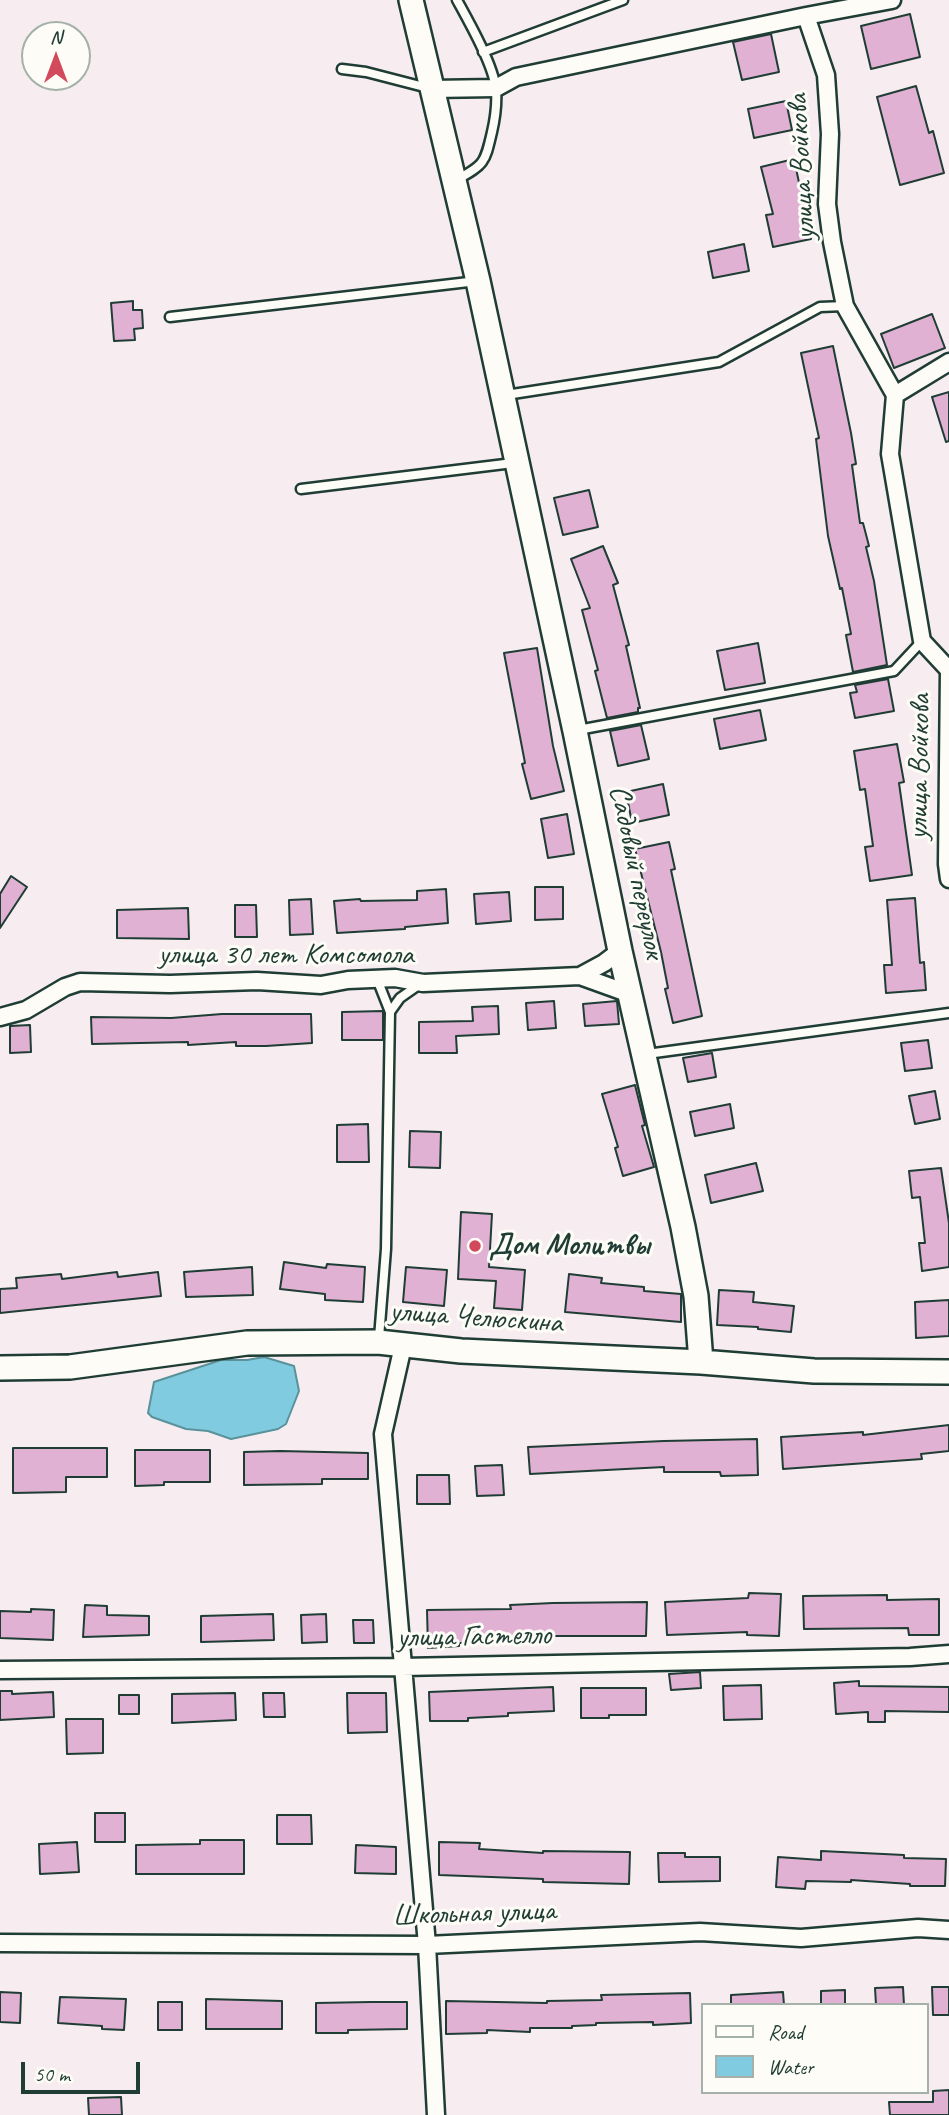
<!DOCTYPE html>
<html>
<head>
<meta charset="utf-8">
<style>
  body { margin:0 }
  #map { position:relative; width:949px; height:2115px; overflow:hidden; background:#f7edf0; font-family:Caveat,sans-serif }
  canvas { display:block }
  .legend { position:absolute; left:701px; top:2003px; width:228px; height:91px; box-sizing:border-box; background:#fdfcf7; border:2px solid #a4b0a9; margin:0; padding:9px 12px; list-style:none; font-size:21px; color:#1f3d34 }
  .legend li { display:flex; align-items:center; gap:14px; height:35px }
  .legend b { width:35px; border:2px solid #a4b0a9 }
  .north { position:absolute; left:21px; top:21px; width:70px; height:70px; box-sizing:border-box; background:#fdfcf7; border:2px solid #a4b0a9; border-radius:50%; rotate:0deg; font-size:19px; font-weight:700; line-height:28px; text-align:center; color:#1f3d34 }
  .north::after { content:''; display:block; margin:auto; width:24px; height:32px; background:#d1495b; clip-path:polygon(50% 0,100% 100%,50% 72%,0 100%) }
  .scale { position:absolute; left:21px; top:2062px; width:119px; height:32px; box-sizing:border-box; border:4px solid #1f3d34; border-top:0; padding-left:9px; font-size:21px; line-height:24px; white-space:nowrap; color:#1f3d34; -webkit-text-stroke:5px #fdfcf7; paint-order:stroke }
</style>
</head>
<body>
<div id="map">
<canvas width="949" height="2115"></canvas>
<ul class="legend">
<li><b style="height:9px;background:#fdfcf7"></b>Road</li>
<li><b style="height:19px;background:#80cbe0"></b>Water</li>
</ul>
<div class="north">N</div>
<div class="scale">50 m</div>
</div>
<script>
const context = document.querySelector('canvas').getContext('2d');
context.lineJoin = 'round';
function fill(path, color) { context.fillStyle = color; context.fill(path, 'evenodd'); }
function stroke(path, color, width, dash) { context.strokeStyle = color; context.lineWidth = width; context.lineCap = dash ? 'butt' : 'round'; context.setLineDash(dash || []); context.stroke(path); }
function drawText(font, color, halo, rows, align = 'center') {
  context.font = font + ' Caveat,sans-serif'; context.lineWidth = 6; context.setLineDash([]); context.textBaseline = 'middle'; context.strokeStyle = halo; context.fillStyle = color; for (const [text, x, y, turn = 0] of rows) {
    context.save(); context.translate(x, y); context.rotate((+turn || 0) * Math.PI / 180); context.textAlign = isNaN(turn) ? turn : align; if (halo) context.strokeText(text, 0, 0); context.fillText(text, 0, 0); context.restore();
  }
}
const water = new Path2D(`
  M264 1357 294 1366 299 1391 286 1424 278 1429 231 1439 208 1431 186 1429 152 1417 148 1413 154 1382 221 1360H247Z`);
const building = new Path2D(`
  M910 14 920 57 871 69 861 26Z
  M771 34 779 72 742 80 733 42Z
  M916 86 929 133 933 131 944 173 900 185 877 97Z
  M786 101 792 130 754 138 748 109Z
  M794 159 811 239 773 247 766 215 773 214 761 167Z
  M744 244 749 271 713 278 708 252Z
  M133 301V310H142L143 328 134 329 135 340 114 341 111 303Z
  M932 314 945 348 894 368 881 334Z
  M833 346 851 433 856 464 852 465 860 523H863L869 546 866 547 874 581 887 665 853 672 846 635 851 634 842 588 840 589 828 536 816 439 819 438 801 353Z
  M949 392V441L946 442 932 397Z
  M589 490 598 527 563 535 554 498Z
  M603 546 618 583 613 585 629 645 626 646 640 708H638V712L607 718 595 671 598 670 582 610 590 608 571 559Z
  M758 643 765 683 725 690 717 651Z
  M537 648 553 746 564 791 531 799 522 764 525 763 504 653Z
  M888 679 894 711 855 718 850 693 857 692 855 685Z
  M760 710 766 740 720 749 714 719Z
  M641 725 649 759 618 766 610 731Z
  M897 744 904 782 899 783 912 875 870 881 865 847 873 846 865 789 860 790 854 751Z
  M663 784 669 815 632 823 626 792Z
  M567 814 574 854 548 858 541 819Z
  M669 842 675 869 671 870 702 1016 673 1023 665 989 668 988 661 952 635 849Z
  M11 876 27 887 0 928V894Z
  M535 887H563V919L535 920Z
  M446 889 448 923 405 927V929L337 933 334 901 360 899 361 901 417 900V891Z
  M509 892 511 921 476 924 474 894Z
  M915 898 920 963 924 962 926 990 886 993 884 965H892L887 900Z
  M311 899 313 934 290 935 289 900Z
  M235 905H256L257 937H235Z
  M188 908 189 939 117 938V910Z
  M554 1001 556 1028 528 1030 526 1003Z
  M617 1001 619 1024 585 1026 583 1004Z
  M498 1006 499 1034 456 1036 457 1053H419V1022L473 1021 472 1007Z
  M342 1012 383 1011V1040H342Z
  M222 1014H311L312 1043 266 1046H236V1042L188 1045V1042L92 1044 91 1017 171 1018Z
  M30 1025 31 1052 10 1053V1026Z
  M928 1040 932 1068 905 1071 901 1043Z
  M712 1053 716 1077 688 1082 683 1058Z
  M635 1085 645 1125 642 1126 654 1167 623 1176 615 1148 618 1147 602 1094Z
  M935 1091 940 1119 915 1124 909 1096Z
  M730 1104 734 1128 695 1136 690 1112Z
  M368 1124 369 1162H337V1125Z
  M410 1131 441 1132 440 1168 409 1167Z
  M756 1163 763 1191 711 1203 705 1175Z
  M941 1168 949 1223V1267L922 1271 919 1243H925L920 1197 912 1198 909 1171Z
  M461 1212 492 1214 489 1267 525 1270 522 1310 494 1308 496 1281 458 1279Z
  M284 1262 326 1268 327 1264 365 1267 363 1302 325 1300V1294L280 1289Z
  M252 1267 253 1295 186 1297 184 1272Z
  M406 1267 447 1270 444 1306 403 1302Z
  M117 1272 118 1277 158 1272 161 1296 0 1313V1289L17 1288 16 1278 61 1274 62 1279Z
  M569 1274 602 1278 601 1283 644 1287V1291L681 1294V1322L565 1312Z
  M719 1290 754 1292 753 1302 794 1306 791 1332 758 1329V1327L717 1325Z
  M949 1300V1336L916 1338 915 1302Z
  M949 1425V1451L921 1454 922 1459 783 1469 781 1437 863 1432V1435Z
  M757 1439 758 1475 721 1476 720 1472H664V1467L530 1474 528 1447 664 1441Z
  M13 1448H107V1477H66V1492L13 1493Z
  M135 1450H210V1482H164V1485L135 1486Z
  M280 1451 368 1453V1479H322V1484L244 1485V1452Z
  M502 1465 504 1495 477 1496 475 1466Z
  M417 1475H449L450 1504H417Z
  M749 1593 781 1594 779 1636 747 1635V1632L667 1635 665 1602 748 1598Z
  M887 1595V1600L939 1599V1635H909L908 1628 804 1629 803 1596Z
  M647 1602 646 1636H544V1641L459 1643V1646L428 1648 427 1610 511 1609 510 1605 553 1603Z
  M85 1605 107 1606V1615L149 1616V1635L83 1637Z
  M31 1609 54 1610 53 1640 0 1638V1611L31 1612Z
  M273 1614 274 1640 201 1642V1616Z
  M326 1614 327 1642 302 1643 301 1615Z
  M353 1620H373L374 1643H354Z
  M700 1672 701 1688 671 1690 669 1674Z
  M859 1681V1686L949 1687V1712L885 1711V1722H868V1712L836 1714 834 1683Z
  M761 1685 762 1719 724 1720 723 1686Z
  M553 1687 554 1711 508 1713V1716L468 1718V1721H430L429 1692Z
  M581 1688H646V1715H609V1718H581Z
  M0 1691H12V1694L53 1692 54 1717 0 1720Z
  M235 1693 236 1720 172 1723V1694Z
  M263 1693H284L285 1717H264Z
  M347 1693H386L387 1732 348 1733Z
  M119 1695H139V1714H119Z
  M66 1719H103V1753L67 1754Z
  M95 1813H125V1842H95Z
  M277 1815H311L312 1844H277Z
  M200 1840H244V1874H136V1845L200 1844Z
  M77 1842 79 1872 40 1874 39 1844Z
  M439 1842 480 1843 479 1849 543 1853V1851L630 1852 629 1884 543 1882V1879L439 1875Z
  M356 1845 396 1847V1874L355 1873Z
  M821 1851 904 1855V1858L946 1859 945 1886H910V1884L851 1880V1882L806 1881 805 1889 776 1887 778 1857 821 1860Z
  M658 1853H685V1857H720V1881L659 1882Z
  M903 1987 904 2005H876L875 1988Z
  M932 1987H949V2015H933Z
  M845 1990V2005H821V1991Z
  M0 1992 21 1993 20 2023 0 2022Z
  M783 1992 784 2005H731V1995Z
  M690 1993 691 2023 653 2025V2022L596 2023V2025L572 2026V2028H530V2032L487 2030V2033L446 2034V2001L547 2003V2001L602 2000 601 1995Z
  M60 1997 126 1999 124 2030 102 2029V2026L58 2023Z
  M206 1999 282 2001V2029H206Z
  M158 2002H182V2030H158Z
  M371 2002H407V2029L348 2030V2033H316V2003Z
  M949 2090V2115H890L889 2102H933V2091Z
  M121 2097 122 2115H89L88 2098Z`);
const lane = new Path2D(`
  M483 52 623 0
  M342 69 366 72 428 88
  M456 180C485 165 485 162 492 132 495 119 497 102 496 89 493 64 469 22 457 0
  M170 317 477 281
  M506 395 719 362 820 307 845 306
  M301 489 513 463
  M578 730 894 671 922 641
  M377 979 390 1012
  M647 1054 949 1013
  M379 1338 386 1249 390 1012 400 998 420 984`);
const street = new Path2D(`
  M806 16 826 75 830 134 827 204 832 242 845 306 895 395 890 454 922 641 949 670 947 864 949 879
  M431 89 496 88 516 77 806 16 892 0
  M895 395 949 362
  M580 976 630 994
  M0 1017 26 1010 65 987 80 982 170 984 257 981 321 985 348 980 395 978 423 983 580 976 604 963 620 951
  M403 1346 383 1434 427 1945 436 2115
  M0 1670 402 1667 910 1657 949 1654
  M0 1943 427 1945 700 1932 801 1938 918 1928 949 1930`);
const secondary = new Path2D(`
  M411 0 478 281 575 731 620 951 683 1227 696 1296 701 1362
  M0 1368 70 1367 247 1343 378 1342 461 1351 701 1362 814 1371 949 1372`);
const markers = [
  [475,1246,7,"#d1495b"]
];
const streetNames = [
  ["улица Войкова",802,167,-93],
  ["улица Войкова",920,767,-89],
  ["Садовый переулок",636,872,78],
  ["улица 30 лет Комсомола",286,955],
  ["улица Челюскина",476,1318,4],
  ["улица Гастелло",474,1637,-1],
  ["Школьная улица",474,1914,-2]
];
const poiNames = [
  ["Дом Молитвы",489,1246]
];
fill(water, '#80cbe0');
stroke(water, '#59929b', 2);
fill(building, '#e1b1d3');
stroke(building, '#1f3d34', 2);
stroke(lane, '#1f3d34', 13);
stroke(street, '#1f3d34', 21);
stroke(secondary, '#1f3d34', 28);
stroke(lane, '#fdfcf7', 8);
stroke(street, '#fdfcf7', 16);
stroke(secondary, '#fdfcf7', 23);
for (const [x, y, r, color] of markers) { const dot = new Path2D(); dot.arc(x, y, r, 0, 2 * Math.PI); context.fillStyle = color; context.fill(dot); stroke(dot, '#fdfcf7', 2.5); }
drawText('30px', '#1f3d34', '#fdfcf7', streetNames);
drawText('bold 30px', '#1f3d34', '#fdfcf7', poiNames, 'left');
</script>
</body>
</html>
